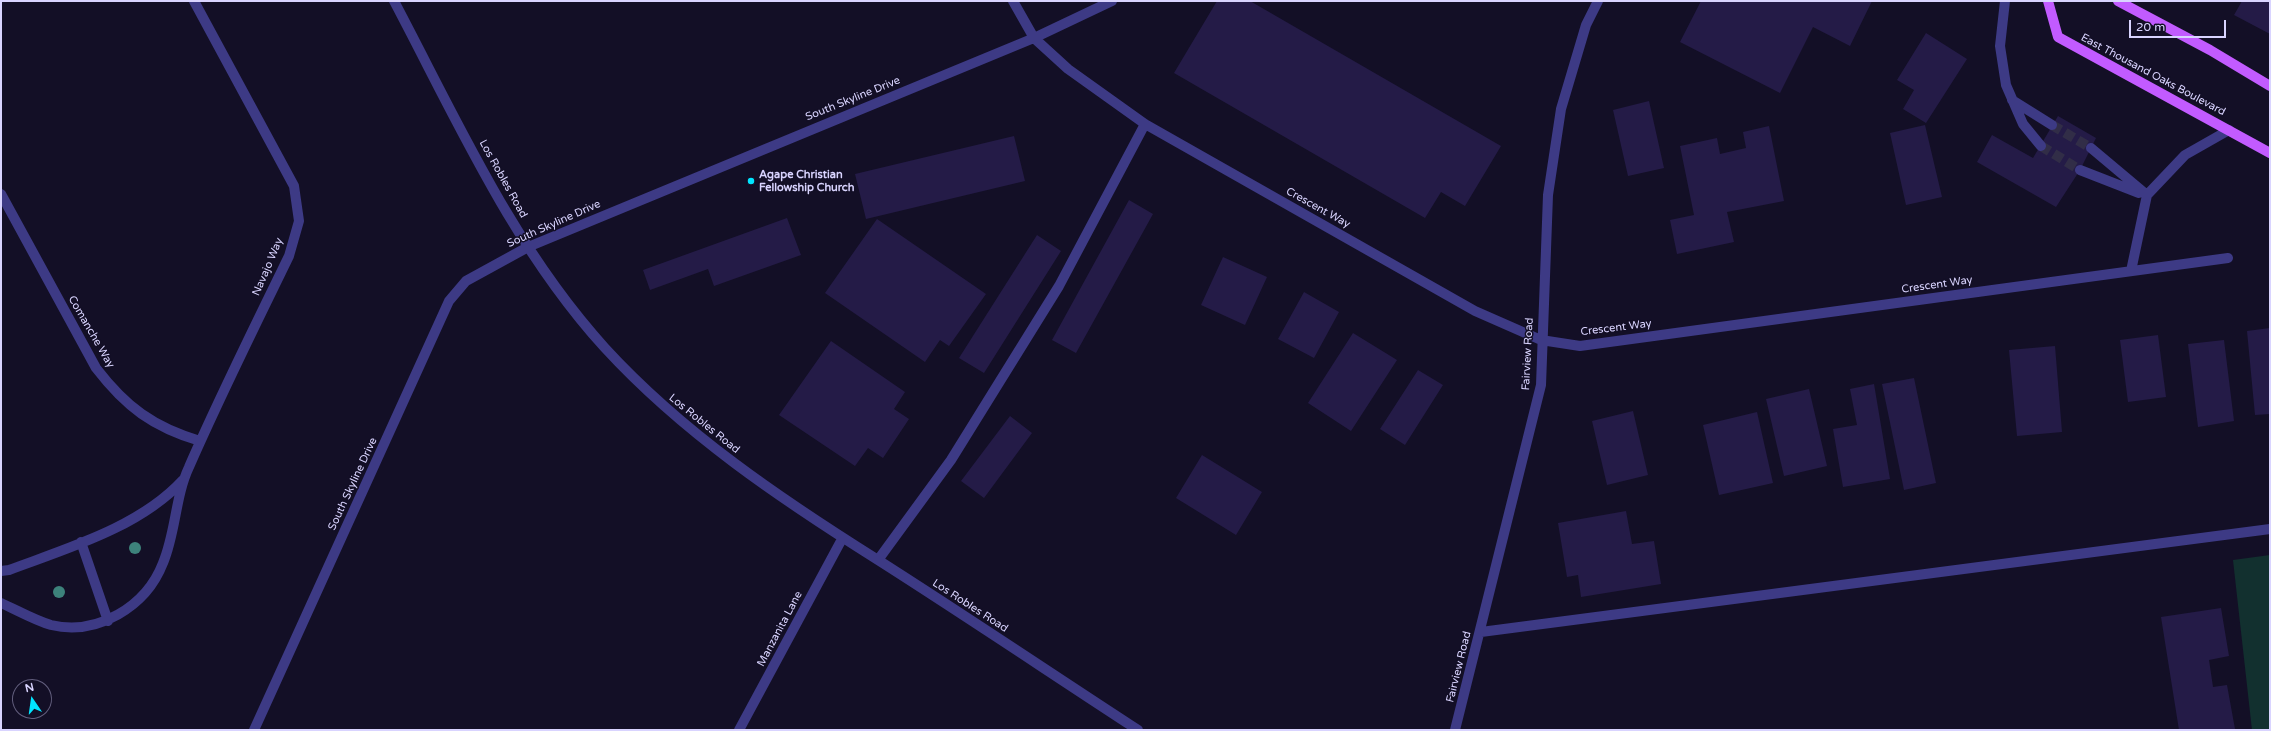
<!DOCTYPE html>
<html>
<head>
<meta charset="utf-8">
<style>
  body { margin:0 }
  #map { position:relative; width:2271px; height:731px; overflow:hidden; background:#130f26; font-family:"Varela Round",sans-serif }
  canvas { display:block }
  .frame { position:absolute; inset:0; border:2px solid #d9d4ff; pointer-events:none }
  .north { position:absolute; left:12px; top:679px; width:40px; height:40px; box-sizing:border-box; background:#130f26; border:1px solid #625e7d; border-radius:50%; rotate:347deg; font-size:11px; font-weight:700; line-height:16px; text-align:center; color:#d9d4ff }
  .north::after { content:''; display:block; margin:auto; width:14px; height:18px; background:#00e5ff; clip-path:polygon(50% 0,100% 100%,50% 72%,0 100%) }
  .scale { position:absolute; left:2129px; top:20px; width:97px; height:18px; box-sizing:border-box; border:2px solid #d9d4ff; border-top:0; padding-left:5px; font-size:12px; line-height:14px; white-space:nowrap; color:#d9d4ff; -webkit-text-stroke:3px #130f26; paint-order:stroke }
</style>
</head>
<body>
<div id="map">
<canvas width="2271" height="731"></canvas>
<div class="frame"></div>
<div class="north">N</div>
<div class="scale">20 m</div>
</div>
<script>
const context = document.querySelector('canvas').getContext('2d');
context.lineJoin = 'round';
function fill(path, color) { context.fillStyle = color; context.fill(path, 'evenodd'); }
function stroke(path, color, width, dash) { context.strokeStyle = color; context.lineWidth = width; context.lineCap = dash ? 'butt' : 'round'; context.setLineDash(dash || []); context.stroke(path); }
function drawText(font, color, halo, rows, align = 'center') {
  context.font = font + ' "Varela Round",sans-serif'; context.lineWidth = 3; context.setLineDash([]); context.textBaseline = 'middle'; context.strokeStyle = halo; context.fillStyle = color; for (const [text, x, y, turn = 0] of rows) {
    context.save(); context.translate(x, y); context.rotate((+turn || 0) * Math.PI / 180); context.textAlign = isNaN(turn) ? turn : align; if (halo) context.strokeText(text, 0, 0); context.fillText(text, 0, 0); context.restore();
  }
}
const green = new Path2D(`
  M2270 555V730H2252L2233 560Z`);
const building = new Path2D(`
  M1217 1H1250L1501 146 1465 206 1441 192 1425 218 1174 73Z
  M1701 1H1872L1850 46 1813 27 1780 93 1680 42Z
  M2242 1H2270V34L2234 15Z
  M1926 33 1967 59 1926 123 1903 109 1914 90 1897 80Z
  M1649 101 1664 168 1628 176 1613 110Z
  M2058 116 2096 138 2080 170 2056 207 1977 162 1992 135 2033 158Z
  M1925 125 1942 197 1906 205 1890 133Z
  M1769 126 1784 201 1727 212 1734 242 1677 254 1670 220 1694 215 1680 146 1717 138 1720 154 1746 148 1743 132Z
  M1014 136 1025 181 866 219 855 174Z
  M1129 200 1153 214 1076 353 1052 340Z
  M787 218 801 255 714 286 708 269 650 290 643 270Z
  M877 219 986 294 949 346 940 340 925 362 825 293Z
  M1037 235 1061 251 984 373 959 358Z
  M1223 257 1267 277 1245 325 1201 305Z
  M1304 292 1339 312 1314 358 1278 339Z
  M2270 328V414L2255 415 2247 331Z
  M1353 333 1397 360 1351 431 1308 403Z
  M2158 335 2166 397 2128 402 2120 340Z
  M2224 340 2234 421 2198 427 2188 344Z
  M831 341 905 392 894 409 909 419 883 458 868 448 855 466 779 415Z
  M2055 346 2062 432 2017 436 2009 350Z
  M1418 370 1443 385 1405 445 1380 429Z
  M1914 378 1936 483 1904 490 1882 384Z
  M1874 384 1890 479 1843 487 1833 429 1857 425 1850 389Z
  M1809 389 1827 466 1784 476 1766 399Z
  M1633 411 1648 475 1607 485 1592 421Z
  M1757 412 1773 483 1719 495 1703 425Z
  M1010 416 1032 433 984 498 961 481Z
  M1202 455 1262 492 1236 535 1176 498Z
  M1626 511 1632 544 1654 541 1661 584 1581 597 1578 575 1567 577 1558 523Z
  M2221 608 2229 656 2209 660 2213 687 2227 685 2235 729 2179 730 2161 617Z`);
const minorTunnel = new Path2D(`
  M2052 125 2091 148
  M2041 146 2080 170`);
const minor = new Path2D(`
  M394 1C457 120 513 247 605 348 683 433 781 499 878 560 966 616 1052 674 1138 730
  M1013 1 1034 38 1068 69 1145 124 1475 311 1541 340 1580 346 2228 258
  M2005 1 2000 46 2006 85 2023 124 2041 146
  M2012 100 2052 125
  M2091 148 2147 195
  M2080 170 2139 193
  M1 194 96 368C126 407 153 427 200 441
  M2131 271 2147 195 2185 155 2229 130
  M81 542 108 621
  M878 560 951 460 1059 286 1145 124
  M1 571 9 570C68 548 140 527 183 480
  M1 603C17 610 34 620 51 625 97 636 146 607 163 563 176 532 175 497 189 467 220 396 255 326 289 256L299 221 294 186 194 1
  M1481 632 2270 529
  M254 730 449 301 466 281 528 247 1034 38 1112 1
  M739 730 842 539
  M1455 730 1541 385 1548 195 1561 109 1586 25 1598 1`);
const major = new Path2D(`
  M2048 1 2058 37 2270 153
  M2118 1 2210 50 2270 86`);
const trees = [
  [135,548],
  [59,592]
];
const markers = [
  [751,181,4,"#00e5ff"]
];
const streetNames = [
  ["East Thousand Oaks Boulevard",2153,75,28],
  ["South Skyline Drive",853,99,-22],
  ["Los Robles Road",503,179,61],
  ["Crescent Way",1318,208,29],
  ["South Skyline Drive",554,224,-24],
  ["Navajo Way",268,267,-67],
  ["Crescent Way",1937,285,-8],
  ["Crescent Way",1616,328,-7],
  ["Comanche Way",91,332,60],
  ["Fairview Road",1528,354,-87],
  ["Los Robles Road",704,424,39],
  ["South Skyline Drive",353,484,-65],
  ["Los Robles Road",970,606,33],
  ["Manzanita Lane",780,629,-62],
  ["Fairview Road",1459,667,-76]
];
const poiNames = [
  ["Agape Christian",759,175],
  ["Fellowship Church",759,188]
];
fill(green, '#12302f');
fill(building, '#241b47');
stroke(minorTunnel, '#312d47', 10, [10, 5]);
stroke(minor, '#3d3a85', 10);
stroke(major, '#c25bff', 10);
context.fillStyle = '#3d827b';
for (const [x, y] of trees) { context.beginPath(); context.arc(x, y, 6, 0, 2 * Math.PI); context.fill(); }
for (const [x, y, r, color] of markers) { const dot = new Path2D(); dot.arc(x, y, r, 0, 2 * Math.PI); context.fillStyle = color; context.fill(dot); stroke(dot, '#130f26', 1.5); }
drawText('11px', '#d9d4ff', '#130f26', streetNames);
drawText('bold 11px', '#d9d4ff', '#130f26', poiNames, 'left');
</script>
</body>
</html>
